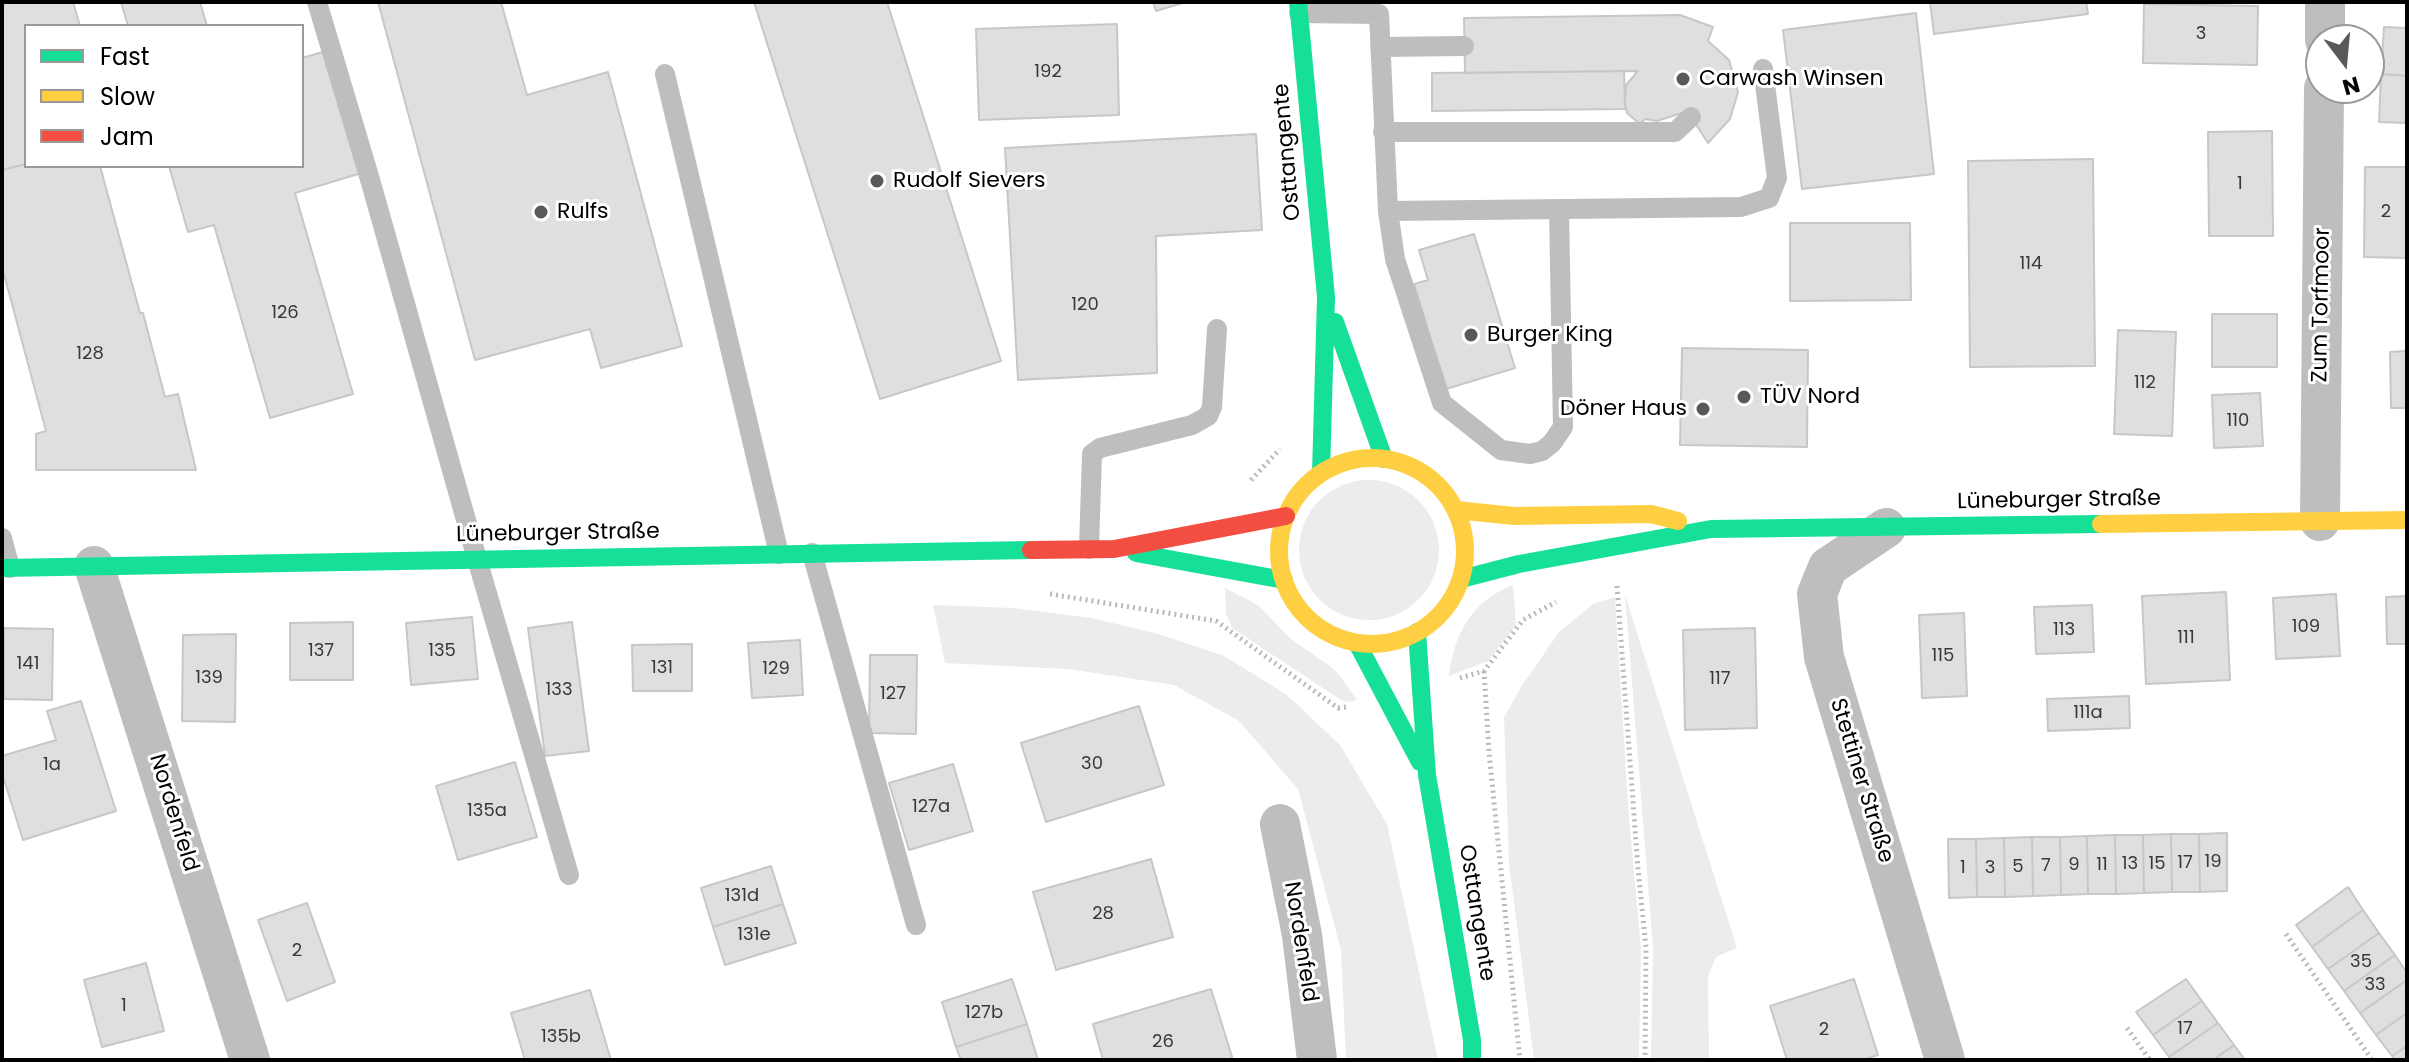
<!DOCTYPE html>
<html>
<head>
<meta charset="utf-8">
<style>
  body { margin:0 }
  #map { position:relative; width:2409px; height:1062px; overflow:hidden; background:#fff; font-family:Poppins,sans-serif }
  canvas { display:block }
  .frame { position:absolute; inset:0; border:4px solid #000; pointer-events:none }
  .legend { position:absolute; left:24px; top:24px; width:280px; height:144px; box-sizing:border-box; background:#fff; border:2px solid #999; margin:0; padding:10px 14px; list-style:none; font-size:24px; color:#000 }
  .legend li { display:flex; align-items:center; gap:16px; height:40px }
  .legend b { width:40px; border:2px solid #999 }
  .north { position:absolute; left:2305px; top:24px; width:80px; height:80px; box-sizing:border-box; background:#fff; border:2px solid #999; border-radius:50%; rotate:164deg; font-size:22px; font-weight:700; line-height:32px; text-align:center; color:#000 }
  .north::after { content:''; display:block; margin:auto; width:28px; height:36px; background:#595959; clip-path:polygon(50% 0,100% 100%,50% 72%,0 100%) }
</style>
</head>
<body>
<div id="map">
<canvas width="2409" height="1062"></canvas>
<div class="frame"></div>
<ul class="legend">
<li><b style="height:10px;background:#16e098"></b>Fast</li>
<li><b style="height:10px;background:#ffcf43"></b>Slow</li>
<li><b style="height:10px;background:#f24e42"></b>Jam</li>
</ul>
<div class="north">N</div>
</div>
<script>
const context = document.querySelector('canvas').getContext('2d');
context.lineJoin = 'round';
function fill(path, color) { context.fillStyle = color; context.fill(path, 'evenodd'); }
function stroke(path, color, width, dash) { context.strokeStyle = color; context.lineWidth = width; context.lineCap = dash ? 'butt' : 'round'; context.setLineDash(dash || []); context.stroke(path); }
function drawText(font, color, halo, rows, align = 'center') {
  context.font = font + ' Poppins,sans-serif'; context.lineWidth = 6; context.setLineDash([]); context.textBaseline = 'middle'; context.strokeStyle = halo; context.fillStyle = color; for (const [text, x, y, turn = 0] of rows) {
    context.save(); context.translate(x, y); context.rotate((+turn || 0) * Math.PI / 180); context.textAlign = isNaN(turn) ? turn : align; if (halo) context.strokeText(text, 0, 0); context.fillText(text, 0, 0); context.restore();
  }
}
const green = new Path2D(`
  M1299 550a70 70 0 1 1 140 0a70 70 0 1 1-140 0Z
  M1513 585 1516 625 1488 661 1449 676C1454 634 1472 601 1513 585Z
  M1225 588 1258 605 1292 640 1330 666 1341 677 1357 700 1347 702 1341 700 1232 628 1226 613Z
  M1625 595 1737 948 1716 957 1708 977 1709 1060H1651L1653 948Z
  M1615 597 1629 817 1641 949 1639 1060H1534L1509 863 1504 717 1523 684 1559 632 1593 604Z
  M933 605 1013 608 1091 618 1155 633 1224 656 1287 695 1340 745 1387 824 1438 1060H1346L1341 950 1298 789 1239 721 1174 685 1068 669 945 663Z`);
const building = new Path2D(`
  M2 2H73L80 26H26V164L2 170Z
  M121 2H200L207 26H128Z
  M378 2H501L527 95 608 72 682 346 601 368 590 329 475 360Z
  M754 2H887L1001 361 880 399Z
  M1153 2H1186L1156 11Z
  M1930 2H2086L2088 14 1934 34Z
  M2144 4 2258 6 2257 65 2143 63Z
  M1916 13 1934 174 1802 189 1783 30Z
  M1680 15 1713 27 1708 41 1729 60 1738 92 1730 119 1708 143 1691 117 1685 112 1657 121 1645 119 1640 124 1627 113 1625 103 1626 85 1638 71 1465 73 1464 18Z
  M1117 24 1119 115 979 120 976 29Z
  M2384 27 2407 28V76L2381 74Z
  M330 50 365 172 295 193 353 394 270 418 214 225 188 232 169 166H302V58Z
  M1624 71 1625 109 1432 111V73Z
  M2381 74 2407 76V123L2379 122Z
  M2272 131 2273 236H2209L2208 132Z
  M1256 134 1262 230 1156 236 1157 373 1018 380 1005 148Z
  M2093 159 2095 366 1970 367 1968 161Z
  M26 164V166H100L140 313H143L165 397 178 394 196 470H36V434L46 431 4 274 2 275V170Z
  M2365 167H2407V258L2364 257Z
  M1790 223H1910L1911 300 1790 301Z
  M1474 234 1515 368 1446 389 1414 284 1428 280 1419 250Z
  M2212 314H2277V367H2212Z
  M2118 330 2176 332 2172 436 2114 434Z
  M1682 348 1808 350 1807 447 1680 445Z
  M2407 351V408H2391L2390 352Z
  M2260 393 2263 446 2214 448 2212 395Z
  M2226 592 2230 680 2146 684 2142 596Z
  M2336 594 2340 656 2276 659 2273 598Z
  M2407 596V644H2387L2386 597Z
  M2092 605 2094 652 2036 654 2034 607Z
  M1964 613 1967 696 1922 698 1919 615Z
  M472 617 478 679 411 685 406 623Z
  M353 622V680H290V623Z
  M572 622 589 751 545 756 528 628Z
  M4 628 53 629 52 700 4 699Z
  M1755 628 1757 728 1685 730 1683 630Z
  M236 634 235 722 182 721 183 635Z
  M800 640 803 695 752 698 748 643Z
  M692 644V691H633L632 645Z
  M870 655H917L916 734 869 733Z
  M2129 696 2130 728 2048 731 2047 699Z
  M81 701 116 811 23 840 2 773V756L56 740 47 711Z
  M1139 706 1164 785 1046 822 1021 743Z
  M515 762 537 837 458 860 436 786Z
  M953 764 973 831 909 850 889 783Z
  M2227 833V891L2200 892 2199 834Z
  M2171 834 2172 892 2144 893 2143 835Z
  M2171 834H2199L2200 892H2172Z
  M2115 835 2116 894H2088L2087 836Z
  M2115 835H2143L2144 893 2116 894Z
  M2087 836 2088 894 2061 895 2060 837Z
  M2032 837 2033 896 2005 897 2004 838Z
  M2032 837H2060L2061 895 2033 896Z
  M2004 838 2005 897H1977L1976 839Z
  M1948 839H1976L1977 897 1949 898Z
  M1151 859 1173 937 1056 970 1033 892Z
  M771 866 783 904 713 927 701 888Z
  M2348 887 2363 910 2312 947 2296 925Z
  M307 903 335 982 287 1001 258 920Z
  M783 904 796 943 725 965 713 927Z
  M2363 910 2379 933 2328 969 2312 947Z
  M2379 933 2395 955 2344 991 2328 969Z
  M2395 955 2407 973V980L2360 1013 2344 991Z
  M146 963 164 1031 102 1047 84 980Z
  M1012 979 1027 1024 956 1047 942 1002Z
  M1854 979 1878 1055 1862 1060H1787L1770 1006Z
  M2186 979 2202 1001 2153 1035 2136 1012Z
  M2407 980V1013L2376 1035 2360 1013Z
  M1211 989 1233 1060H1103L1093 1024Z
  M590 990 611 1060H525L511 1013Z
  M2202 1001 2218 1023 2169 1057 2153 1035Z
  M2407 1013V1046L2392 1056 2376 1035Z
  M2218 1023 2234 1045 2213 1060H2170L2169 1057Z
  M1027 1024 1038 1060H961L956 1047Z
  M2234 1045 2245 1060H2213Z
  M2407 1046V1060H2395L2392 1056Z`);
const path = new Path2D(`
  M1251 480 1280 449
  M1617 586 1638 869 1646 948 1645 1060
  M1050 594 1216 621 1338 708 1346 707
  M1484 671 1489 752 1520 1060
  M1460 678 1484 671 1523 620 1556 602
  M2286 934 2372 1060
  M2127 1028 2150 1060`);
const lane = new Path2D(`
  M317 2 371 183 477 559 569 875
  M1299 13 1379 14 1388 211 1395 259 1442 403 1501 450 1530 454 1542 451 1552 443 1563 427 1559 210
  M1380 47 1464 46
  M665 74 779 554
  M1383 132H1675L1691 117
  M1388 211 1741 207 1769 198 1777 178 1763 69
  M2 538 10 568
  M1089 549 1092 454 1100 448 1192 425 1208 416 1212 407 1217 329
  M812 553 916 925`);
const street = new Path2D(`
  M2325 40V2
  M2320 521 2324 88
  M1886 528 1828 567 1817 594 1824 657 1945 1060
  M94 566 250 1060
  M1280 824 1302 935 1317 1060`);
const fast = new Path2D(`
  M1298 2 1326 297 1321 473
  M1335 322 1384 459
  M1136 553 1284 580
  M2 568 1031 550
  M1461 579 1519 564 1711 529 2101 524
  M1417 632 1427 775 1472 1040V1060
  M1357 643 1420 762`);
const slow = new Path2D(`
  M1279 551a93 93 0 1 1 186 0a93 93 0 1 1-186 0Z
  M1456 510 1514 516 1651 514 1678 521
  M2101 524 2407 520`);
const jam = new Path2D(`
  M1031 550 1114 549 1286 516`);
const markers = [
  [1683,79,8,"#595959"],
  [877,181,8,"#595959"],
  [541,212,8,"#595959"],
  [1471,335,8,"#595959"],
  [1744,397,8,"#595959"],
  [1703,409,8,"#595959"]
];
const numberNames = [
  ["3",2201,34],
  ["192",1048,72],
  ["1",2240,184],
  ["2",2386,212],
  ["114",2031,264],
  ["120",1085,305],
  ["126",285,313],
  ["128",90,354],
  ["112",2145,383],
  ["110",2238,421],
  ["109",2306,627],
  ["113",2064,630],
  ["111",2186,638],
  ["137",321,651],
  ["135",442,651],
  ["115",1943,656],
  ["141",28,664],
  ["131",662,668],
  ["129",776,669],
  ["139",209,678],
  ["117",1720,679],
  ["133",559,690],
  ["127",893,694],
  ["111a",2088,713],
  ["30",1092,764],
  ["1a",52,765],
  ["127a",931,807],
  ["135a",487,811],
  ["19",2213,862],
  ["17",2185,863],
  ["13",2130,864],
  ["15",2157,864],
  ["9",2074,865],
  ["11",2102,865],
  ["7",2046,866],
  ["5",2018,867],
  ["1",1963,868],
  ["3",1990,868],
  ["131d",742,896],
  ["28",1103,914],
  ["131e",754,935],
  ["2",297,951],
  ["35",2361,962],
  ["33",2375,985],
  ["1",124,1006],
  ["127b",984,1013],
  ["17",2185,1029],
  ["2",1824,1030],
  ["135b",561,1037],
  ["26",1163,1042]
];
const poiNames = [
  ["Carwash Winsen",1699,79],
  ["Rudolf Sievers",893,181],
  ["Rulfs",557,212],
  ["Burger King",1487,335],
  ["TÜV Nord",1760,397],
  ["Döner Haus",1687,409,"right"]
];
const streetNames = [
  ["Osttangente",1288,152,-95],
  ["Zum Torfmoor",2322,305,-89],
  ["Lüneburger Straße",2059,501,-1],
  ["Lüneburger Straße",558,534,-1],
  ["Stettiner Straße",1861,781,73],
  ["Nordenfeld",173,813,73],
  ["Osttangente",1476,913,81],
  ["Nordenfeld",1300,942,81]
];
fill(green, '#ececec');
fill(building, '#dfdfdf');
stroke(building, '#c7c7c7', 2);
stroke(path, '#b9b9b9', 5, [2, 4]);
stroke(lane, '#bebebe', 20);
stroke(street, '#bebebe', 40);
stroke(fast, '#16e098', 18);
stroke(slow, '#ffcf43', 18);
stroke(jam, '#f24e42', 18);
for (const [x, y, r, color] of markers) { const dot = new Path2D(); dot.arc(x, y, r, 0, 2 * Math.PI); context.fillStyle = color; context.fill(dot); stroke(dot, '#fff', 3); }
drawText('18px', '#383838', null, numberNames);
drawText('22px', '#000', '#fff', poiNames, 'left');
drawText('22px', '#000', '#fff', streetNames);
</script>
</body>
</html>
